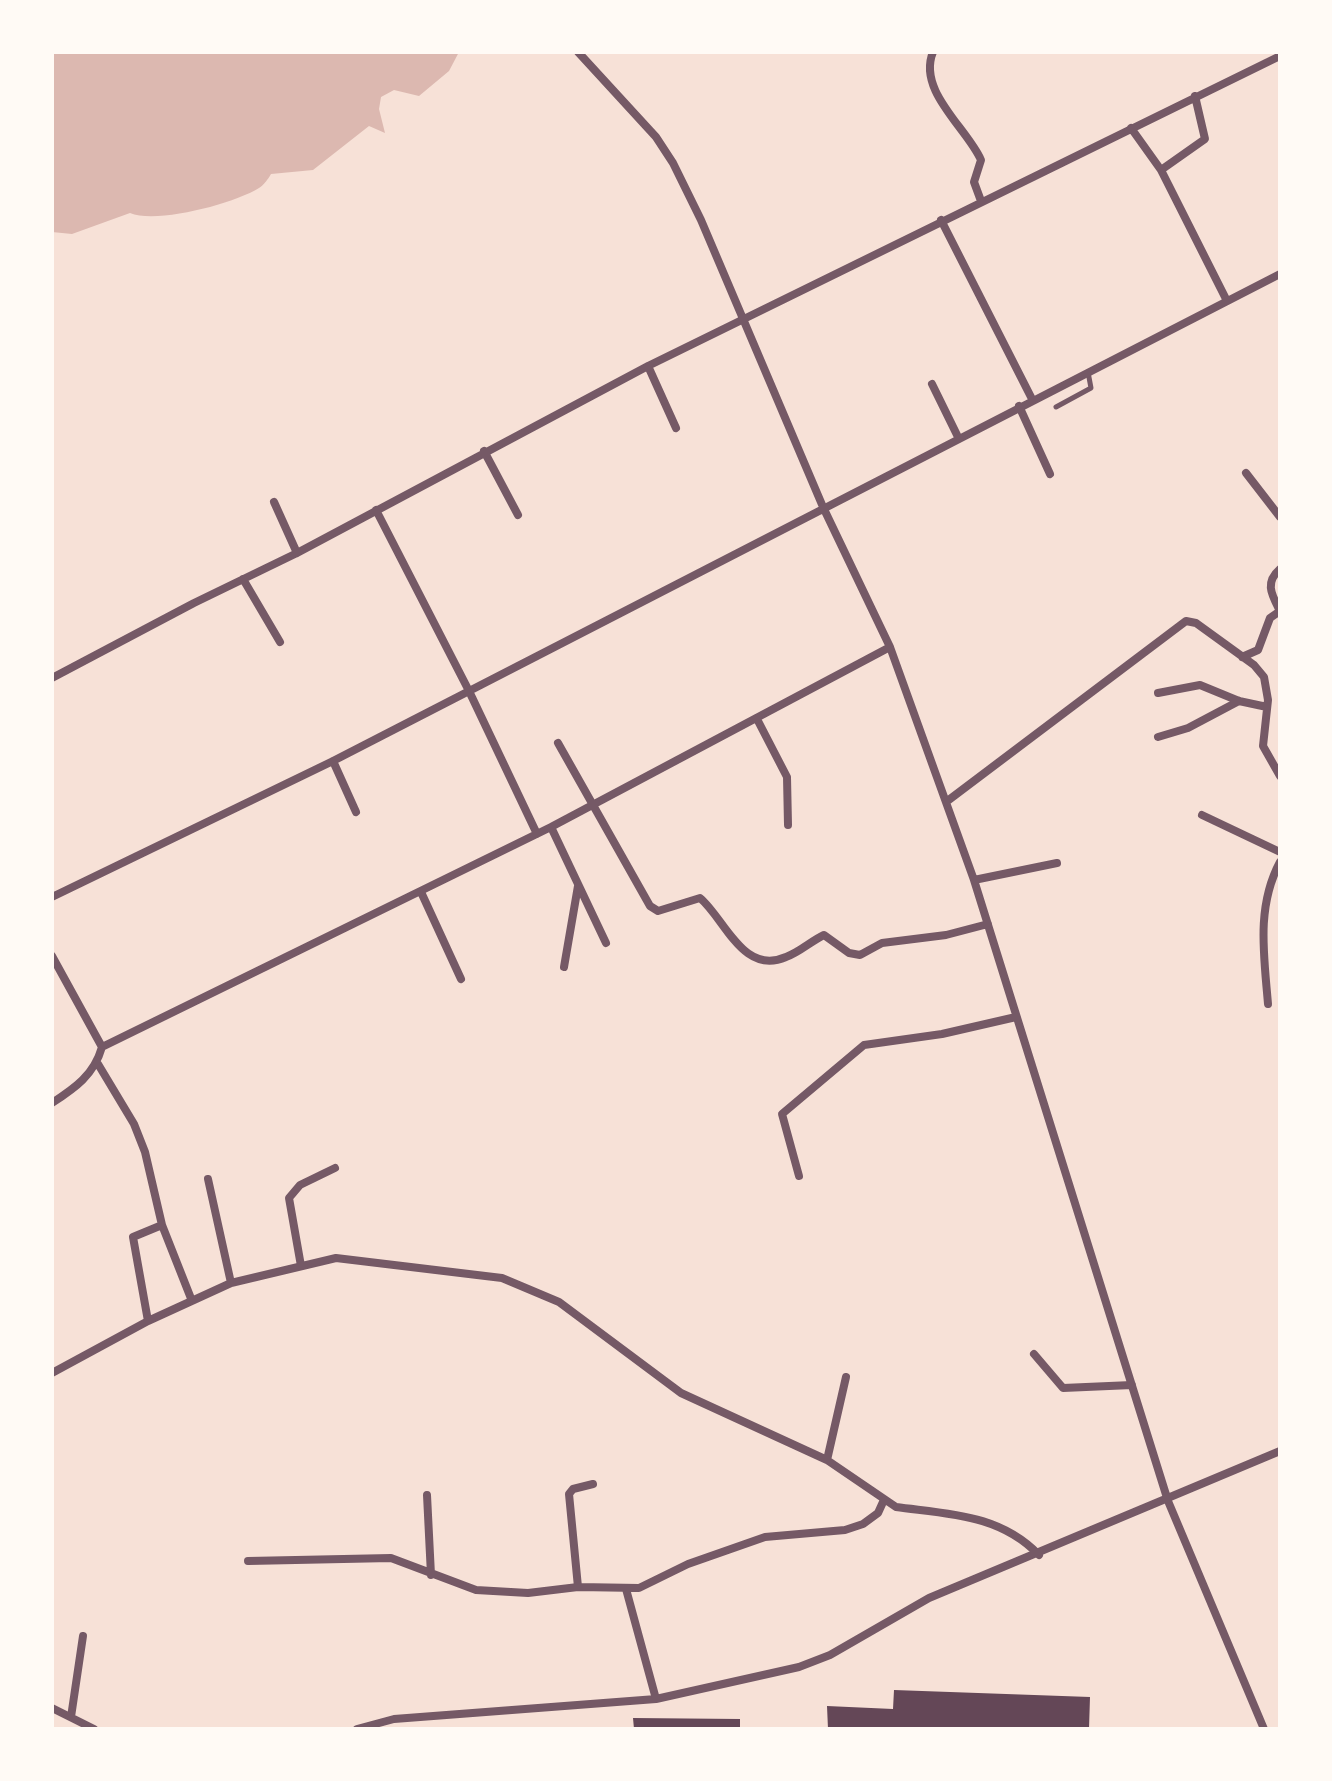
<!DOCTYPE html>
<html>
<head>
<meta charset="utf-8">
<style>
  body { margin:0 }
  #map { position:relative; width:1332px; height:1781px; overflow:hidden; background:#f7e1d7; font-family:"PT Sans",sans-serif }
  canvas { display:block }
  .frame { position:absolute; inset:0; border:54px solid #fffaf5; pointer-events:none }
</style>
</head>
<body>
<div id="map">
<canvas width="1332" height="1781"></canvas>
<div class="frame"></div>
</div>
<script>
const context = document.querySelector('canvas').getContext('2d');
context.lineJoin = 'round';
function fill(path, color) { context.fillStyle = color; context.fill(path, 'evenodd'); }
function stroke(path, color, width, dash) { context.strokeStyle = color; context.lineWidth = width; context.lineCap = dash ? 'butt' : 'round'; context.setLineDash(dash || []); context.stroke(path); }
const water = new Path2D(`
  M52 52H459L449 71 419 96 394 90 381 97 379 109 385 133 369 126 313 170 271 174C268 179 264 185 259 188 233 204 157 224 130 213L72 234 52 232Z`);
const building = new Path2D(`
  M894 1690 1090 1697 1089 1729H828L827 1706 893 1709Z
  M633 1718 740 1719V1729H634Z`);
const service = new Path2D(`
  M1056 407 1091 388 1088 372`);
const minor = new Path2D(`
  M578 52 656 137 673 163 701 220 823 507 890 647 974 880 1168 1501 1264 1729
  M933 52C917 91 967 128 981 160L974 182 981 201
  M1131 128 1161 170 1227 301
  M1161 170 1205 139 1195 96
  M941 220 1032 399
  M648 366 676 428
  M932 384 958 437
  M1019 406 1050 474
  M484 451 518 515
  M1246 473 1280 517
  M274 502 297 553
  M376 510 469 691 537 834
  M243 579 280 642
  M1242 657 1258 650 1270 618 1280 611C1272 595 1264 583 1280 569
  M52 678 194 603 297 553 648 366 1280 56
  M1158 693 1200 685 1239 701 1267 707
  M757 719 787 777 788 825
  M1158 737 1188 728 1239 701
  M558 743 650 906 658 911 700 898C725 919 743 976 786 957 800 952 811 941 824 935L849 953 860 955 882 943 946 935 988 924
  M333 761 356 812
  M946 802 1186 621 1196 623 1254 665 1264 677 1268 700 1263 746 1280 776
  M1202 815 1280 852
  M551 827 606 943
  M974 880 1057 863
  M421 892 461 979
  M52 897 333 761 1280 274
  M52 956 102 1047 551 827 890 647
  M564 967 578 886
  M1268 1004C1264 955 1256 907 1280 862
  M98 1064 134 1124 145 1152 162 1225 192 1301
  M52 1103C75 1088 94 1075 102 1047
  M799 1176 782 1114 864 1045 942 1034 1016 1017
  M208 1179 231 1283
  M301 1266 289 1198 300 1185 335 1168
  M148 1321 133 1237 162 1225
  M1034 1354 1063 1388 1132 1385
  M52 1373 148 1321 231 1283 336 1258 502 1278 559 1302 681 1393 827 1460 896 1507C948 1514 1000 1514 1039 1555
  M827 1460 846 1377
  M427 1495 431 1575
  M248 1561 391 1558 476 1590 528 1593 578 1587 639 1588 688 1564 765 1537 845 1530 863 1524 878 1513 883 1502
  M578 1587 569 1494 573 1489 593 1484
  M626 1589 656 1699
  M52 1708 94 1729
  M71 1717 83 1636
  M357 1729 394 1719 656 1699 799 1667 830 1655 929 1598 1280 1451`);
fill(water, '#dcb8b0');
fill(building, '#644757');
stroke(service, '#755966', 5);
stroke(minor, '#755966', 8);
</script>
</body>
</html>
